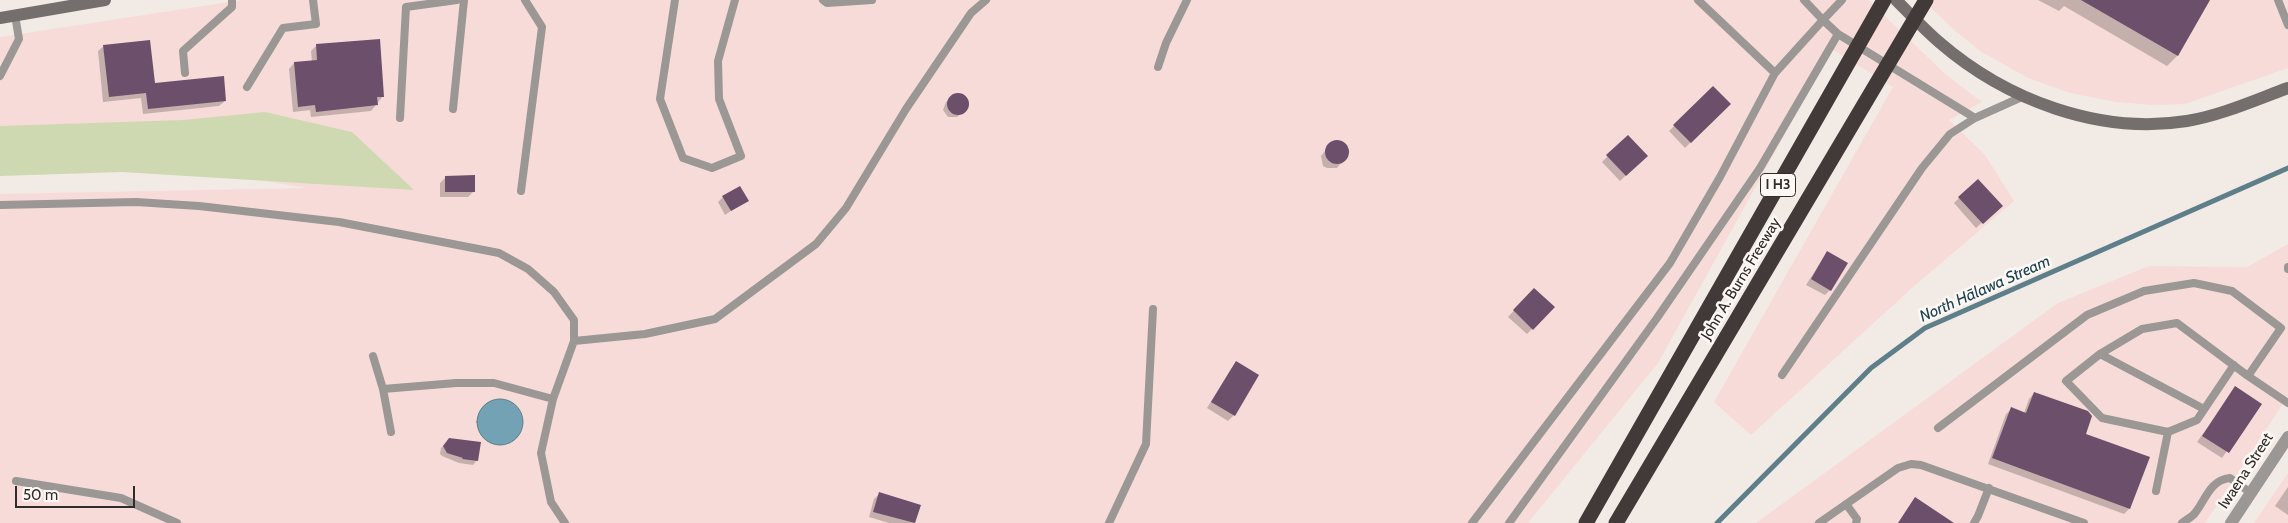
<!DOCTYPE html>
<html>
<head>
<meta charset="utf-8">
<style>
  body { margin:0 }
  #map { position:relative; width:2288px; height:523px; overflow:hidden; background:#f2eae5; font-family:Cabin,sans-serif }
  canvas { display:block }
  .scale { position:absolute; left:15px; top:486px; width:120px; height:22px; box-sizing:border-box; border:2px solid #2f2c2b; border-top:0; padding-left:6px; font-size:15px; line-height:18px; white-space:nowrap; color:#2f2c2b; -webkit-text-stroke:4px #fef8f4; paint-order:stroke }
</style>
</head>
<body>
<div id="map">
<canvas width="2288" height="523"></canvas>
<div class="scale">50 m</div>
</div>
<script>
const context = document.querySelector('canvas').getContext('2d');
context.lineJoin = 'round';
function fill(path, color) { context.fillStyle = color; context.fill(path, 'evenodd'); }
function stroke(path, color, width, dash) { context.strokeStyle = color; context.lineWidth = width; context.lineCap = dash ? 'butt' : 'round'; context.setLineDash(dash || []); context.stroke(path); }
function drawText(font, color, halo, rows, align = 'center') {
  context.font = font + ' Cabin,sans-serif'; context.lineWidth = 5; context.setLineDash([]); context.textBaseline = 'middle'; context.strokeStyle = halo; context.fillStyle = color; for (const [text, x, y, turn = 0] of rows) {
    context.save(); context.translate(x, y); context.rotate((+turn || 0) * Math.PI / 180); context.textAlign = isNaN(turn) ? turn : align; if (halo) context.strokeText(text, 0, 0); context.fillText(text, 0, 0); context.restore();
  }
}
const industrial = new Path2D(`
  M242 0H1868L1945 74 1982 102 1949 120 1985 155 2014 201 1912 288 1751 435 1714 402 1893 87 1832 49 1658 363 1528 523H0V194L306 188 0 136V37Z
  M1923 0H2288V68L2185 104 2151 105 2116 102 2070 93 2028 78 1980 51 1953 29Z
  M2288 244V396L2205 523H1756L2058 303 2149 266 2247 267Z
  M2288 473V523H2254Z`);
const green = new Path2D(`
  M265 112 352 132 414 190 122 172 0 176V126L183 120Z`);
const water = new Path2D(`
  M477 422a23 23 0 1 1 46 0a23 23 0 1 1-46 0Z`);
const shadow = new Path2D(`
  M2038 0H2209L2177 56 2167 66 2064 6 2059 11Z
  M317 45 383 96 371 111 311 117 310 110 293 112 289 69 294 63 312 62 311 51Z
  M104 46 154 84 225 101 219 106 143 114 141 98 103 102 98 51Z
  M1713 88 1729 104 1685 148 1669 131Z
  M957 94 962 95 967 102 965 111 957 117H948L943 110 946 102Z
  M1628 136 1646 156 1620 181 1602 162Z
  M1337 142 1345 145 1348 154 1337 168H1327L1323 166 1321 156 1329 146Z
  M446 177 474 191 468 197H440V183Z
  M723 197 747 200 725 215 718 202Z
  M1959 198 1995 211 1976 228 1954 203Z
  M1827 252 1830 290 1825 295 1806 285Z
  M1534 289 1553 307 1527 334 1508 317Z
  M1236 363 1234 415 1228 421 1207 408 1231 369Z
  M2236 388 2260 404 2222 458 2197 442Z
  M2034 393 2084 434 2129 509 2124 514 1988 464 2006 414 2012 409 2024 413 2029 399Z
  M450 440 477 460 473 465 459 463 442 456 440 454 441 448Z
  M2288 487V515L2275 506Z
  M879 494 919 505 914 523H889L869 517 874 499Z`);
const stream = new Path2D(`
  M1717 523 1871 368 1925 328 2288 168`);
const building = new Path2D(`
  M2081 0H2210L2178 56Z
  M380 39 384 97H377L378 105 316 112 315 105 298 107 294 62 317 60 316 44Z
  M150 40 155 83 224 76 226 101 148 109 146 93 109 97 103 45Z
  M1713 86 1731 104 1691 143 1673 125Z
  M947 104a11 11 0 1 1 22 0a11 11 0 1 1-22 0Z
  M1628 135 1648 156 1626 176 1606 155Z
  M1325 152a12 12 0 1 1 24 0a12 12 0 1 1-24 0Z
  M475 175V192H445V176Z
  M1978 179 2003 206 1983 224 1958 197Z
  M740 186 749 201 731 211 722 196Z
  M1827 251 1848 263 1831 291 1811 279Z
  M1534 288 1555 307 1533 330 1513 310Z
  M1236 361 1259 375 1235 416 1211 402Z
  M2235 386 2262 404 2229 453 2202 436Z
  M2034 392 2088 411 2092 416 2086 434 2150 457 2130 509 1992 458 2011 407 2026 413Z
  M449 438 481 442 478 461 462 459 463 458 447 453 443 446Z
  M879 492 921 505 915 523 873 512Z
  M1915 497 1954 523H1898Z`);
const lane = new Path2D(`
  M675 0 660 99 683 158 712 168 741 156 719 99 718 61 735 0
  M823 0 827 3 872 0
  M1698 0 1775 73
  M1842 0 1823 20 1838 34 1975 118
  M2278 0 2288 25
  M1158 67 1166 43 1187 0
  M185 73 183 51 232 7V0
  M0 76 19 39 15 15
  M247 87 283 28 316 24 313 0
  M453 109 464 0
  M400 118 406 7 457 0
  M521 191 542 27 525 0
  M0 205 136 202 199 206 339 222 499 253 528 269 554 292 574 320V341
  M2288 267V269
  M2100 354 2204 409
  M373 356 383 389 391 432
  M1782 375 1922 168 1950 134 1975 118 2024 96
  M383 389 456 383H494L553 399
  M1938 428 2087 315 2144 291 2194 283 2232 291 2281 328 2248 376 2288 403
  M2168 432 2102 418 2066 381 2100 354 2142 329 2177 323 2248 376
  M16 481 121 498 177 523
  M2156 491 2168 432 2197 420 2234 365
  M1846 504 1857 519 1856 523
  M565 523 551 502 541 453 553 399 574 341 645 334 715 319 816 244 846 208 906 109 971 13 986 0
  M1109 523 1146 444 1153 309
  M1472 523 1670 263 1720 177 1775 73 1823 20 1804 0
  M1509 523 1657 318 1760 168 1838 34
  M1819 523 1898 468 1911 464 1921 465 2084 523
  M1974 523 1978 516 1989 488
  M2182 523C2186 520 2192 517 2195 513 2206 499 2210 480 2230 478L2251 493`);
const street = new Path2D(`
  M2231 523 2288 437`);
const secondary = new Path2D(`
  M1896 0C1910 14 1924 29 1939 42 2006 100 2099 135 2187 121 2222 115 2255 100 2288 88
  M0 18 105 0`);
const highway = new Path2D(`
  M1586 523 1884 0
  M1616 523 1926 0`);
const shields = [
  [1778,185,35]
];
const shieldNames = [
  ["I H3",1778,185]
];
const streetNames = [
  ["John A. Burns Freeway",1741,279,-59],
  ["Iwaena Street",2246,471,-57]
];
const waterNames = [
  ["North Hālawa Stream",1985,289,-24]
];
fill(industrial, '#f6dbd8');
fill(green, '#ced9b1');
fill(water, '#72a2b3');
stroke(water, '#5e7f8a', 1);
fill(shadow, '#0003');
stroke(stream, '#5e7f8a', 5);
fill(building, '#6b4f6b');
stroke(lane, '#9a9795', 8);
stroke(street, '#9a9795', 12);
stroke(secondary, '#746e6c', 12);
stroke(highway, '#413a38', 15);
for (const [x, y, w] of shields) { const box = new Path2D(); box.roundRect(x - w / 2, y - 11.5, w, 23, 4); context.fillStyle = '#fef8f4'; context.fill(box); stroke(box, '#2f2c2b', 1); }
drawText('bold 14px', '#2f2c2b', null, shieldNames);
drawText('15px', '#2f2c2b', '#fef8f4', streetNames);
drawText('italic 16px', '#184250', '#fef8f4', waterNames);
</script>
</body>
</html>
